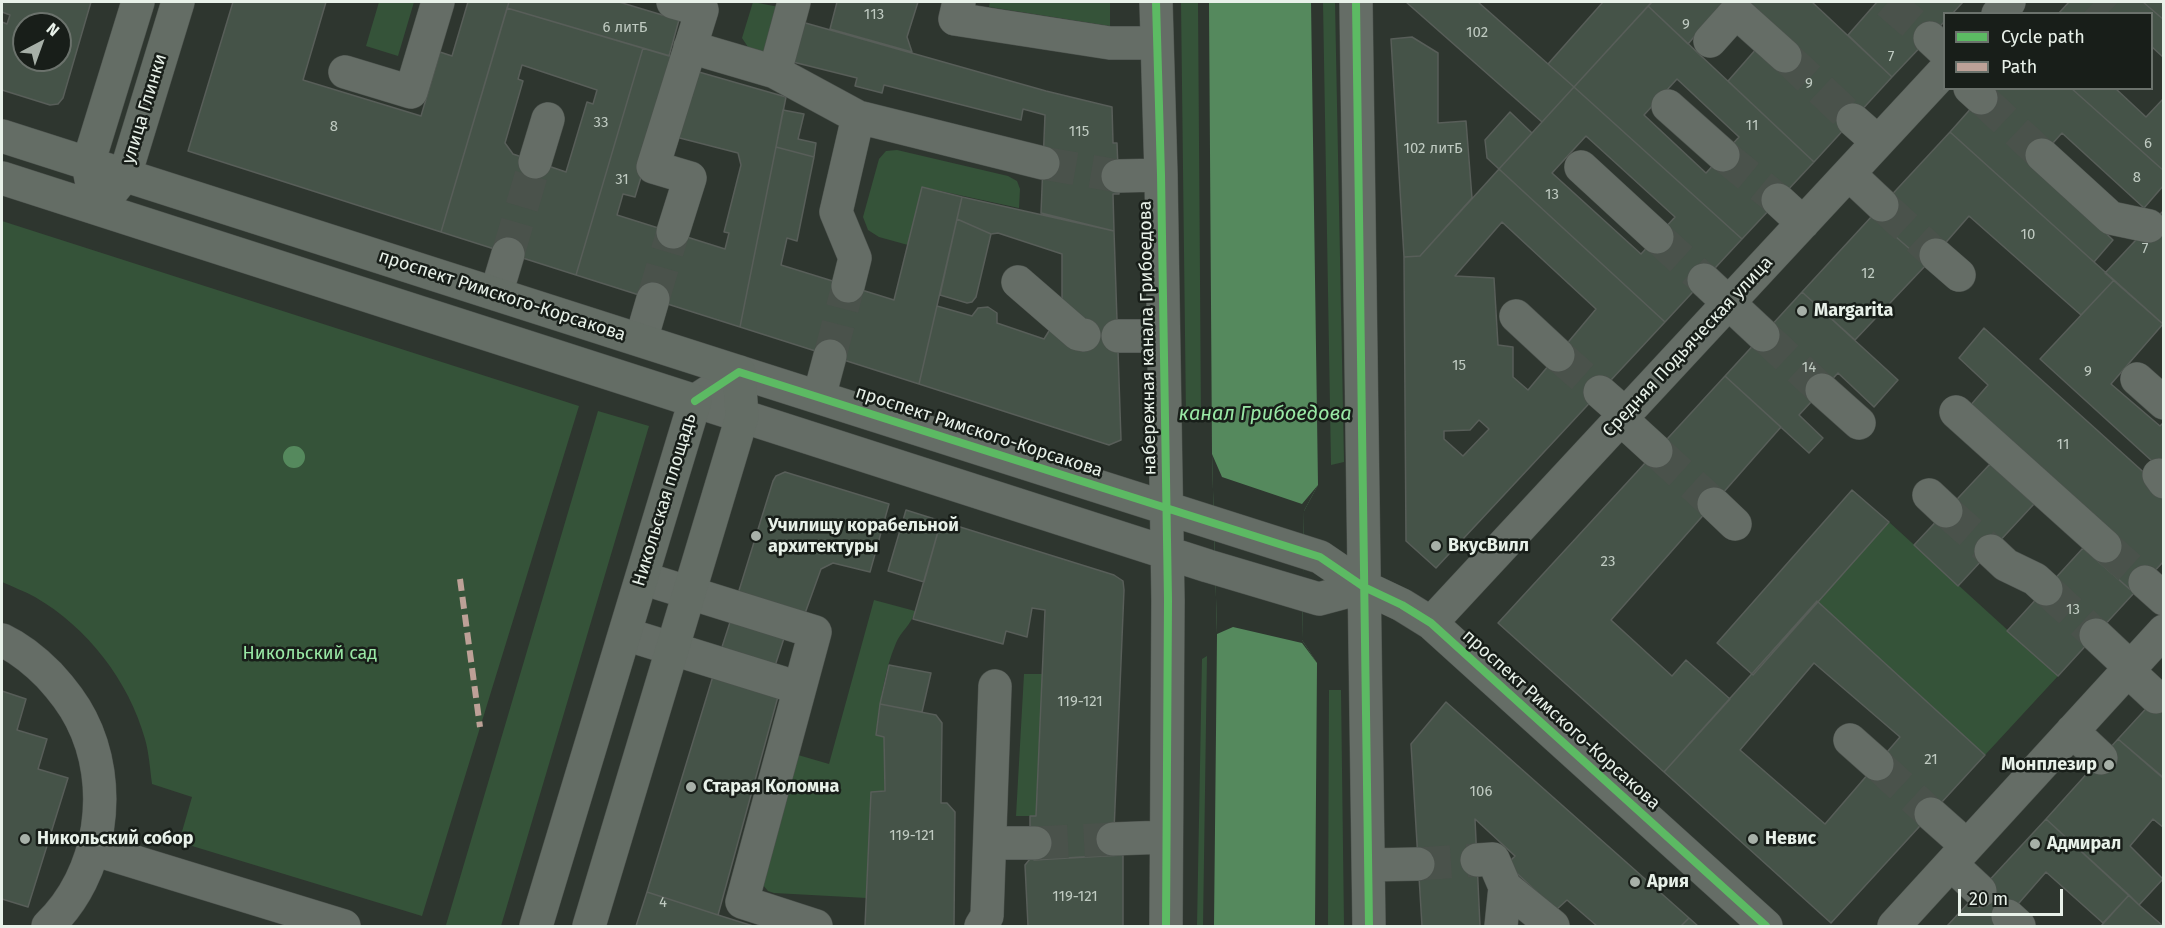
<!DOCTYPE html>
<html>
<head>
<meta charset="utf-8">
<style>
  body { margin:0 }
  #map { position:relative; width:2165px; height:928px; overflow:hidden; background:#2e362f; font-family:"Fira Sans",sans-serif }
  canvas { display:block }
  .frame { position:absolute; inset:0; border:3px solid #e8f1e9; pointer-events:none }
  .legend { position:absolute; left:1943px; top:12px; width:210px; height:78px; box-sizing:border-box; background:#181e19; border:2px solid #6b726c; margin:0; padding:8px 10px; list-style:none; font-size:18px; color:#e8f1e9 }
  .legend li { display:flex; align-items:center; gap:12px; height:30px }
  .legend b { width:30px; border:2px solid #6b726c }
  .north { position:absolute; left:12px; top:12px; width:60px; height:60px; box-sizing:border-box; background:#181e19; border:2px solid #6b726c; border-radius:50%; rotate:41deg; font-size:16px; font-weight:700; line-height:24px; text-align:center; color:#e8f1e9 }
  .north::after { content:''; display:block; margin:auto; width:21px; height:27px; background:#a7b0a8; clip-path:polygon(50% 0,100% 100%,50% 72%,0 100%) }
  .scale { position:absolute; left:1958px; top:889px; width:105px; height:27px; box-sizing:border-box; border:3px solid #e8f1e9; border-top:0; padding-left:8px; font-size:18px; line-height:21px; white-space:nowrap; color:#e8f1e9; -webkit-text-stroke:4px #181e19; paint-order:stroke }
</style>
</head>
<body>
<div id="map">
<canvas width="2165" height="928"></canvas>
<div class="frame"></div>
<ul class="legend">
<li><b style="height:8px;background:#5cba63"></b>Cycle path</li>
<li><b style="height:8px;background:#bda197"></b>Path</li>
</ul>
<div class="north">N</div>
<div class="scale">20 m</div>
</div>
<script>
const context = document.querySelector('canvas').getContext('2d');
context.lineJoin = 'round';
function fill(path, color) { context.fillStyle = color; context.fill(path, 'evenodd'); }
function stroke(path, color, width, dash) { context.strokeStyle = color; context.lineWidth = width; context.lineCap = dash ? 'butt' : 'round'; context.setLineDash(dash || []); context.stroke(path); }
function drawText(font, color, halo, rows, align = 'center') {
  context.font = font + ' "Fira Sans",sans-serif'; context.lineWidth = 5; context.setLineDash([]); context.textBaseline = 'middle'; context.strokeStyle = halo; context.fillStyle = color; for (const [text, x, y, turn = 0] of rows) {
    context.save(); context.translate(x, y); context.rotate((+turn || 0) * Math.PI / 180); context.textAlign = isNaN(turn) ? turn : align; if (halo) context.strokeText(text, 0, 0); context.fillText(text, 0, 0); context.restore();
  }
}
const green = new Path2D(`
  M379 2H414L398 56 366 46Z
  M753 2 779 7 766 53 748 47 742 38Z
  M990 2H1110V26L989 7Z
  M1181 2H1198L1201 419 1186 418Z
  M1323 2H1335L1344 462 1331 465Z
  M897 150 1008 176 1017 181 1020 189 1019 208 922 187 908 245 879 237 868 230 863 217 879 159 886 151Z
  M2 221 579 406 422 916 179 842 192 797 152 784C150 769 149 753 145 739 129 681 87 627 35 597 24 591 13 587 2 582Z
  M598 411 649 426 501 926H450L446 925Z
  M1889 522 2058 676 1985 755 1817 601Z
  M874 600 915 611C912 624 901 631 896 643 884 671 880 704 876 734L884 737 885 791 871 793 867 898 774 893 768 891 763 885 798 755 829 764Z
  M1207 656 1203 926H1197L1202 659Z
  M1024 674H1043L1036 816H1016Z
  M1329 690H1341L1344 926H1328Z`);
const water = new Path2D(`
  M1209 2H1311L1318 485 1304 511 1302 640 1317 663 1315 926H1214L1217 634 1212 454Z
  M283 457a11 11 0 1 1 22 0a11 11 0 1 1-22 0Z`);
const pier = new Path2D(`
  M1212 454 1222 477 1302 504 1318 485 1304 511 1302 640 1317 663 1302 643 1233 627 1217 634Z`);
const building = new Path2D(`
  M2 2H91L63 98 58 104 50 105 2 90V22L7 24 10 15 2 12ZM24 24H60V60H24Z
  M233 2H326L303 80 421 116 440 52 452 56 468 2H509L441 232 188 151Z
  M509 2H619L679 20 669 56 507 8Z
  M837 2H918L907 37 912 52 830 29Z
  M1406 2H1478L1574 87 1542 122Z
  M1603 2H1652L1574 87 1548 64Z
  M1652 2H1724L1688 44 1648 6Z
  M1738 2H1812L1892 77 1814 162 1728 81 1757 48Z
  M1877 2H1963L1952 14H1944V22L1892 77 1848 35Z
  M2069 2H2143L2164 20V58L2152 47V14H2058Z
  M2143 2H2164V20Z
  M1648 6 1814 162 1742 239 1574 87ZM1677 79 1739 137 1706 173 1644 115Z
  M507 8 643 48 576 275 441 232ZM522 65 597 90 593 104 587 102 566 172 513 154 505 143 523 81 518 79Z
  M802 22 1046 91 1112 107 1113 143H1117L1119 194H1113L1114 231 1041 213 1045 115 1023 109 1021 120 884 85 882 93 855 86 857 78 793 62Z
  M1412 37 1438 53V123L1466 121 1472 198 1420 256 1404 257 1391 39Z
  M643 48 677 58 635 197 623 194 617 215 725 249 729 233 724 232 741 165 738 153 672 136 692 70 786 97 740 327 576 275Z
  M1574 87 1742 239 1665 322 1499 169ZM1586 136 1675 217 1641 254 1552 173Z
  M1989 88H2071L2164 171V185L2144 208 2062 133 2034 164 2113 240 2094 262 1950 132Z
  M2071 88H2115L2146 117 2164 98V171Z
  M783 110 804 114 798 139 816 143 814 157 776 147Z
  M1510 112 1532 133 1499 169 1487 158 1485 140Z
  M1950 132 2114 280 2081 315 1969 216 1927 264 1872 216Z
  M776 147 814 157 797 241 787 238 781 265 894 300 922 187 962 197 919 384 740 327Z
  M1499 169 1665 322 1436 568 1406 541 1404 257 1420 256ZM1502 222 1596 309 1528 390 1513 377V347L1498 345 1494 278 1455 276ZM1479 420 1489 429 1463 456 1444 439V431L1470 430Z
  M962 197 1114 231 1121 440 1109 445 919 384 937 306 972 316 978 308 988 307 997 313V323L1044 339 1062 310V254L998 233 991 234 957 219Z
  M2164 210V325L2105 273Z
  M1872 216 1927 264 1855 340 1802 292Z
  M957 219 991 234 976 297 972 302 967 303 940 295Z
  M2114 280 2163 324 2111 384 2160 426 2164 422V472L2040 359Z
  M1802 292 1898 380 1874 407 1838 373 1799 415 1823 438 1809 453 1725 376Z
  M1984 328 2160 487 2164 484V561L2134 593 2095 558 1969 407 1988 385 1959 358Z
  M1725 376 1781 427 1611 620 1672 676 1686 660 1730 699 1664 772 1498 623Z
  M1990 464 2034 504 1958 586 1914 545Z
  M785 472 889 504 870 572 833 563 821 569 803 619 737 597 773 481 776 476Z
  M1852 490 1889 522 1753 675 1717 643Z
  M906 510 941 521 924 582 888 571Z
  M941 521 1114 575 1123 581 1124 590 1113 855 1034 860 1035 833H1030V816H1036L1045 610 1032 608 1027 637 1006 631 1003 644 913 619Z
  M2083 548 2134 593 2058 676 2007 631Z
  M1817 601 1985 755 1831 923 1664 772ZM1814 663 1900 737 1825 824 1740 750Z
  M732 616 786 632 775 666 721 650Z
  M889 665 931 673 922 712 880 704Z
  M713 676 779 693 718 915 647 892Z
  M2164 689V778L2118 739Z
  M2 691 26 699 17 730 47 739 38 769 68 778 28 907 2 899Z
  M1446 702 1689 918 1681 926H1597L1567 900 1556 910 1507 864 1515 856 1475 819 1480 926H1422L1411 744Z
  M880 704 936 715 942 723 941 803H947L955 812 954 926H865L871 792 885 791 884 737 876 735Z
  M2118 739 2164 779V828L2153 819 2130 846 2163 879 2139 905 2046 819Z
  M2046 819 2129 895 2103 923 2046 872 1999 926H1947Z
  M1034 854V860L1123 855V926H1028L1025 865Z
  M647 892 718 915 753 926H636Z
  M2129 895 2139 905 2163 926H2101Z
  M1689 918 1698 926H1681Z`);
const minorTunnel = new Path2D(`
  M1888 2 1930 38
  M2094 2 2107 14
  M1785 56 1853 120
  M1981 98 2042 155
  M1723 155 1778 200
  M1043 163 1118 176
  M1882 205 1936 255
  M1657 237 1704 280
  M508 254 535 162
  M653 299 673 232
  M1763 335 1822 390
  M1558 355 1600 392
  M830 356 848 286
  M1656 451 1714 504
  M1946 511 1991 551
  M2105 546 2145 582
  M2046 589 2096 635
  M1877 764 1931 814
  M1035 843 1113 839
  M1418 864 1477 860`);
const minor = new Path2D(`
  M959 2 955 19 1110 43H1157
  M1156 2 1161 175 1168 600 1166 926
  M1356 2 1369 926
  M1998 14 2009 2
  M1930 38 1944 51
  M1710 41 1736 12 1785 56
  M690 47 775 72 858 117
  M345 72 411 92 438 2
  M775 72 794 2
  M1970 88 1981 98
  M1668 106 1723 155
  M1853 120 1878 142
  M2042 155 2111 218 2149 226
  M535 162 548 119
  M1581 167 1657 237
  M1849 174 1882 205
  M1118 176 1161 175
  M1778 200 1803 223
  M673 232 690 178 653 167 702 10 673 2
  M1936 255 1959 275
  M1704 280 1763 335
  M1018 282 1078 334 1084 335
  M848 286 855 258 836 212 858 117 1043 163
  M496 294 508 254
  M1516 316 1558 355
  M1118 336H1163
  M641 340 653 299
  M2137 379 2164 403
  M1822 390 1859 423
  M1600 392 1625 414
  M819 397 830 356
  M695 401 739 372 1320 557 1364 587 1402 605 1431 623 1766 926
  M695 401 1208 566 1319 599 1364 587
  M1956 412 2105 546
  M1621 419 1656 451
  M2159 475 2164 482
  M1929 495 1946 511
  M1714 504 1735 524
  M1991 551 2006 565 2035 579 2046 589
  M642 578 815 632 742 902 816 926
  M2145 582 2164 599
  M1431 623 1944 71
  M625 634 799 688
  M2096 635 2130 667
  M2 640C19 648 35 661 49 675 61 688 73 703 81 719 115 785 102 875 48 926
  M2127 670 2156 697
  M2072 731 2101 758
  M1850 740 1877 764
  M1931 814 1967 846
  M1113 839 1166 837
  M990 843H1035
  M93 849 344 926
  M1477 860 1493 859 1505 887 1501 926
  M1951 864 1980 891
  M1369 865 1418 864
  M1505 887 1553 926
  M2008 916 2019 926
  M981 926 987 916 995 686
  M1894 926 2164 631`);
const major = new Path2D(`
  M2 136 739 372 742 417 589 926
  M2 178 695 401 536 926
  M92 184 88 164 138 2
  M112 191 125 175 178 2`);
const quiet = new Path2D(`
  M460 579 480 727`);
const cycleway = new Path2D(`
  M1156 2 1161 175 1168 600 1166 926
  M1356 2 1369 926
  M695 401 739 372 1320 557 1364 587 1402 605 1431 623 1766 926`);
const markers = [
  [1802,311,6,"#a7b0a8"],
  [756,536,6,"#a7b0a8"],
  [1436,546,6,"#a7b0a8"],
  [2109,765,6,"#a7b0a8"],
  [691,787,6,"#a7b0a8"],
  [25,839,6,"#a7b0a8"],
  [1753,839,6,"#a7b0a8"],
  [2035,844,6,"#a7b0a8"],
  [1635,882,6,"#a7b0a8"]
];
const numberNames = [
  ["113",874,15],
  ["9",1686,25],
  ["6 литБ",625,28],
  ["102",1477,33],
  ["7",1891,57],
  ["9",1809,84],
  ["33",601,123],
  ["11",1752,126],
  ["8",334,127],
  ["115",1079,132],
  ["6",2148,144],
  ["102 литБ",1433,149],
  ["8",2137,178],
  ["31",622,180],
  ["13",1552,195],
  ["10",2028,235],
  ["7",2145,249],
  ["12",1868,274],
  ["15",1459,366],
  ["14",1809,368],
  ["9",2088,372],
  ["11",2063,445],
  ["23",1608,562],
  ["13",2073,610],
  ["119-121",1080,702],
  ["21",1931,760],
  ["106",1481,792],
  ["119-121",912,836],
  ["119-121",1075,897],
  ["4",663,903]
];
const streetNames = [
  ["улица Глинки",145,109,-73],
  ["проспект Римского-Корсакова",502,296,18],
  ["набережная канала Грибоедова",1148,338,-91],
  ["Средняя Подьяческая улица",1688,347,-47],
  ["проспект Римского-Корсакова",979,432,18],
  ["Никольская площадь",665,500,-73],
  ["проспект Римского-Корсакова",1561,720,42]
];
const poiNames = [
  ["Margarita",1814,311],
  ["Училищу корабельной",768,526],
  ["архитектуры",768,547],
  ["ВкусВилл",1448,546],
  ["Монплезир",2097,765,"right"],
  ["Старая Коломна",703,787],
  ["Никольский собор",37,839],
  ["Невис",1765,839],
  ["Адмирал",2047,844],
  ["Ария",1647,882]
];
const parkNames = [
  ["Никольский сад",310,654]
];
const waterNames = [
  ["канал Грибоедова",1265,414]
];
fill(green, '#355339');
fill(water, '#55895d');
fill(pier, '#2e362f');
fill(building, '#455348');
stroke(building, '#585e59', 1.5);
stroke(minorTunnel, '#4a524b', 33, [33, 16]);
stroke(minor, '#4d534e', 34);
stroke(major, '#4d534e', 34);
stroke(minor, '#656d66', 33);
stroke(major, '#646d65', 33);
stroke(quiet, '#bda197', 6, [12, 6]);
stroke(cycleway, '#5cba63', 8);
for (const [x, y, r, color] of markers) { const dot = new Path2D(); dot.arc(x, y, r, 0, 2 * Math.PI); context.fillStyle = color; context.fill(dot); stroke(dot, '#181e19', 2); }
drawText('15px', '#bfcac1', null, numberNames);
drawText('18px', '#e8f1e9', '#181e19', streetNames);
drawText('bold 18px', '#e8f1e9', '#181e19', poiNames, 'left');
drawText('18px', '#99e8a5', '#181e19', parkNames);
drawText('italic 20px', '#99e8a5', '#181e19', waterNames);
</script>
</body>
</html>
